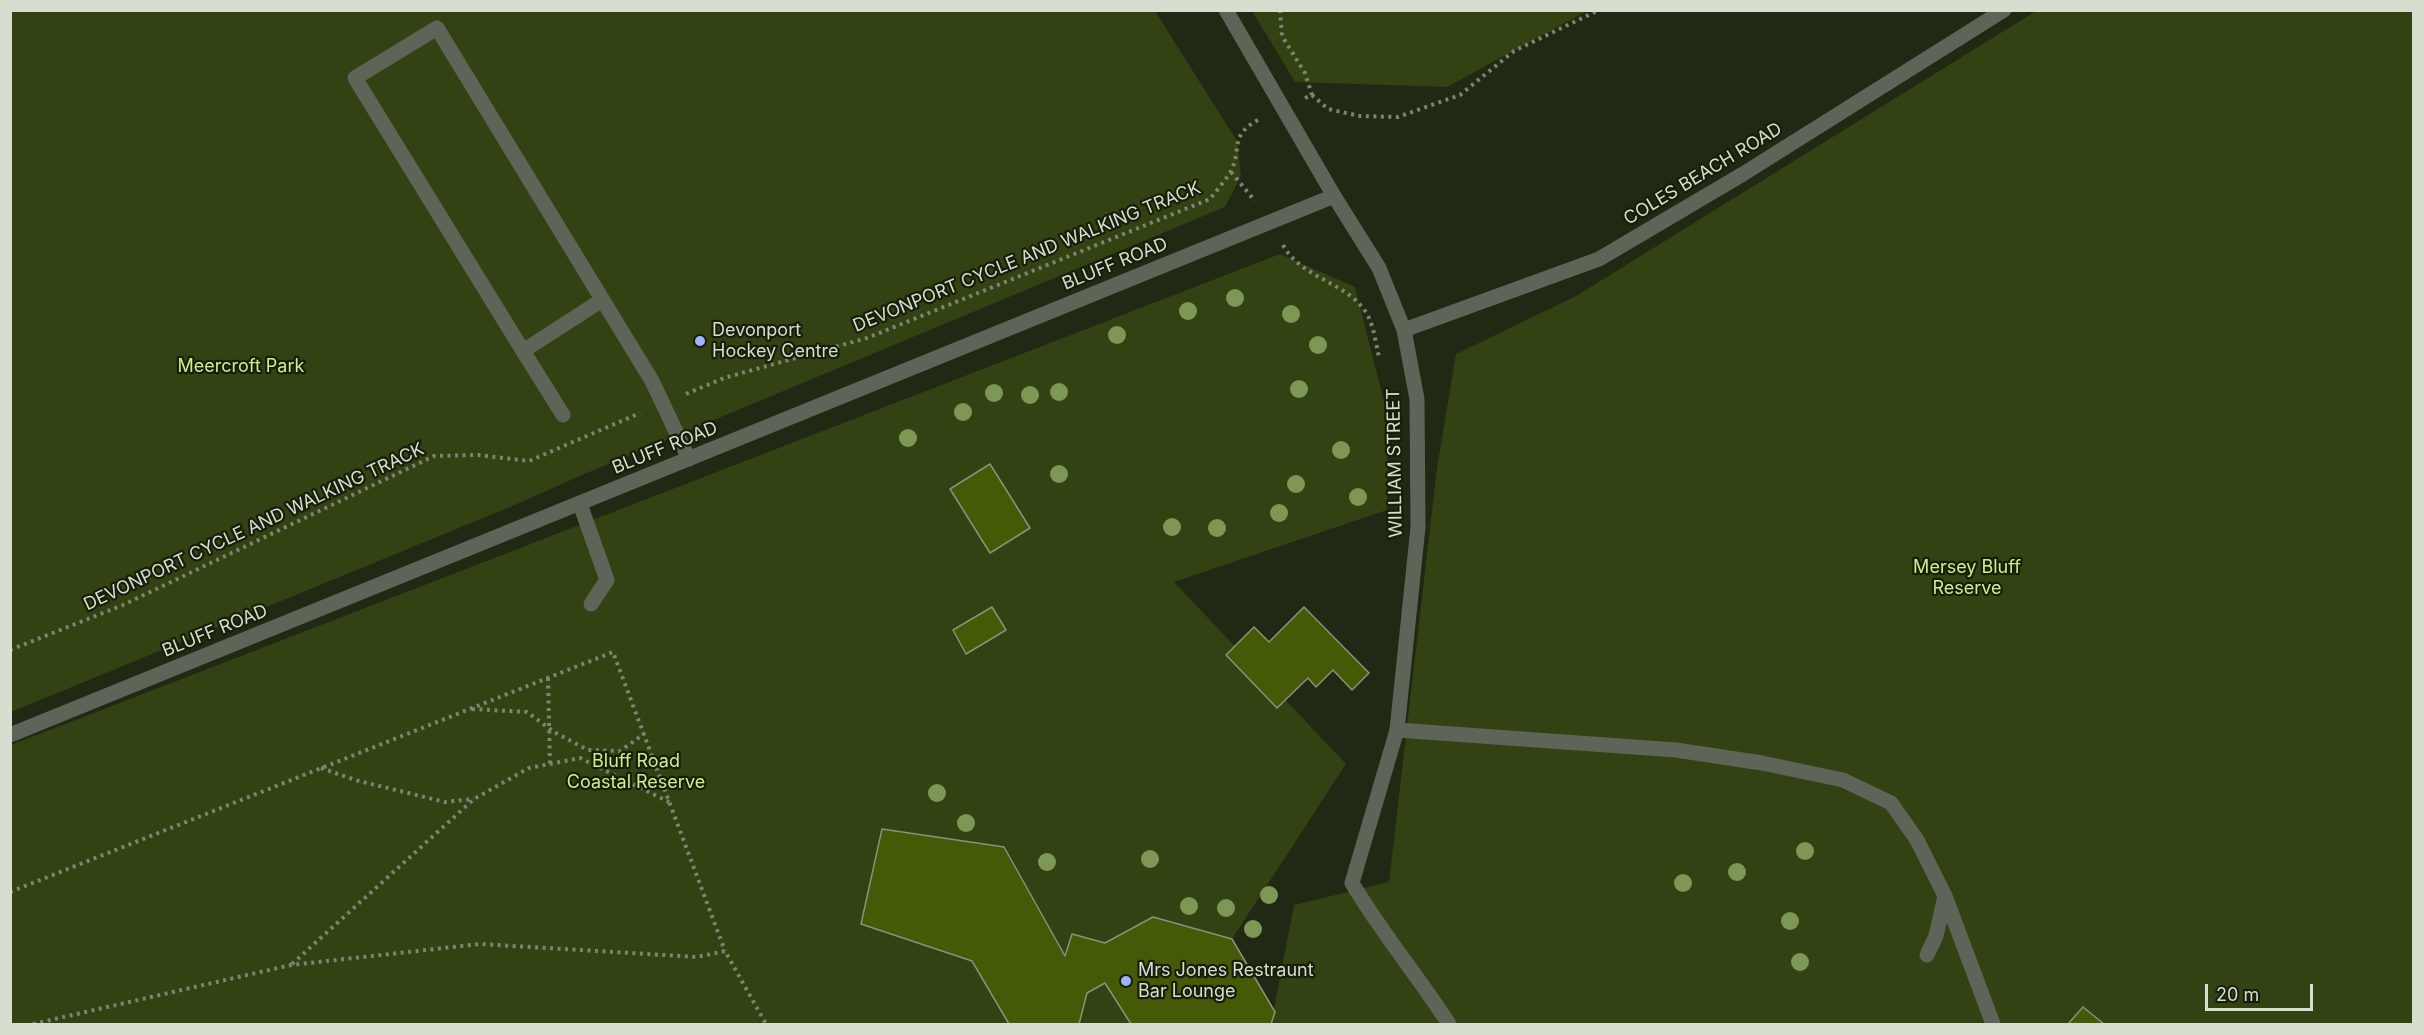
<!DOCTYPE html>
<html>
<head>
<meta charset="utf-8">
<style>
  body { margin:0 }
  #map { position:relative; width:2424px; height:1035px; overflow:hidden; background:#212813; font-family:Inter,sans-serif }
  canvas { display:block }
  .frame { position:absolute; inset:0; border:12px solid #d7ddcf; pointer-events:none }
  .scale { position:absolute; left:2205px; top:984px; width:108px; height:27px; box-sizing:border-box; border:3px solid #d7ddcf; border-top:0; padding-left:8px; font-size:18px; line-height:21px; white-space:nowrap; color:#d7ddcf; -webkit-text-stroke:4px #171e0a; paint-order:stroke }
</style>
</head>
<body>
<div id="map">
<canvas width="2424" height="1035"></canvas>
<div class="frame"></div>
<div class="scale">20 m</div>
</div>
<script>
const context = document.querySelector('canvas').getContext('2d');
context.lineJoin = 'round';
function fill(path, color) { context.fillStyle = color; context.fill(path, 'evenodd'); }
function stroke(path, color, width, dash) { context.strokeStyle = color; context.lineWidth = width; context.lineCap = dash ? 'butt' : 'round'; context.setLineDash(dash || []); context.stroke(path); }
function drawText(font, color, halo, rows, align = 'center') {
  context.font = font + ' Inter,sans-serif'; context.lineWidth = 4.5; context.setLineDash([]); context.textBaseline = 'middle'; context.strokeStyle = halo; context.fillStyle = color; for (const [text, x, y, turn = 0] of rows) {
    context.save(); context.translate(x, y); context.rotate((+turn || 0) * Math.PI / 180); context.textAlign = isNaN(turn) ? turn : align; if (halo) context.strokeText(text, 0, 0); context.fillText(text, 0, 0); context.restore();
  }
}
const green = new Path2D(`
  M11 11H1155L1237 141 1241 176 1225 207 582 475 510 507 11 712Z
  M1252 11H1587L1447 87 1295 82Z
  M2036 11H2413V1024H1271L1294 905 1389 882 1437 468 1456 354 1576 296Z
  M1280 254 1355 287 1388 417 1387 510 1174 582 1346 764 1232 939 1153 917 1105 943 1072 934 1065 956 1004 847 882 829 862 924 972 961 1009 1024H11V745Z
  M1105 983 1131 1024H1079L1087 993Z`);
const building = new Path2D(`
  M990 464 1030 528 990 553 950 489Z
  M992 607 1006 630 966 654 953 630Z
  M1304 607 1369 673 1352 690 1333 670 1316 687 1308 678 1277 708 1226 655 1254 627 1269 642Z
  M882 829 1004 847 1065 956 1072 934 1105 943 1153 917 1232 939 1275 1012 1271 1024H1131L1105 983 1087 993 1079 1024H1009L972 961 861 924Z
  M2083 1007 2104 1024H2068Z`);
const path = new Path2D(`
  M1280 10 1282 36 1305 73 1312 95
  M1305 98 1312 95 1328 109 1360 116 1398 117 1460 95 1514 51 1599 10
  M1231 172 1255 201
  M1283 245C1302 280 1350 282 1368 316 1374 328 1376 344 1379 357
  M686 394 724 378 867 338 1210 199C1216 191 1224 182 1230 173 1243 149 1228 135 1260 119
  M10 650 123 605 434 456 478 455 529 461 640 413
  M548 678 550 764
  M472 709 527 712 554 732 588 750 620 751 644 734
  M321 768 355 780 445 802 474 799
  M10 892 613 652 725 951
  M292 964 474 799 529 768 580 758 669 802
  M33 1024 291 965 480 944 697 957 725 951 766 1024`);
const service = new Path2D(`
  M602 300 523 351 355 78 437 28 652 381 689 459
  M523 351 563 415
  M580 504 607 580 591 604
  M1397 730 1676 750 1762 763 1843 780 1891 803 1917 840 1945 896 1936 936 1927 955
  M1945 896 1993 1024`);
const minor = new Path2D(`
  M1352 883C1381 932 1418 976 1449 1024`);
const tertiary = new Path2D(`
  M1226 10 1334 196 1379 268 1404 330 1417 399 1418 527 1397 730 1352 883
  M1404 330 1599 259 1743 174 2004 10
  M10 735 1334 196`);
const trees = [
  [1235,298],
  [1188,311],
  [1291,314],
  [1117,335],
  [1318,345],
  [1299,389],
  [1059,392],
  [994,393],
  [1030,395],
  [963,412],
  [908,438],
  [1341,450],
  [1059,474],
  [1296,484],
  [1358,497],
  [1279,513],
  [1172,527],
  [1217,528],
  [937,793],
  [966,823],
  [1805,851],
  [1150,859],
  [1047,862],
  [1737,872],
  [1683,883],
  [1269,895],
  [1189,906],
  [1226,908],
  [1790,921],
  [1253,929],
  [1800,962]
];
const markers = [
  [700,341,6,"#a3b2fd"],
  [1126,981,6,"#a3b2fd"]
];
const streetNames = [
  ["COLES BEACH ROAD",1703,174,-31],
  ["DEVONPORT CYCLE AND WALKING TRACK",1027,257,-22],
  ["BLUFF ROAD",1115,264,-22],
  ["BLUFF ROAD",665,448,-22],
  ["WILLIAM STREET",1395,463,-91],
  ["DEVONPORT CYCLE AND WALKING TRACK",254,527,-25],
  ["BLUFF ROAD",215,631,-22]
];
const poiNames = [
  ["Devonport",712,331],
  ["Hockey Centre",712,352],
  ["Mrs Jones Restraunt",1138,971],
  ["Bar Lounge",1138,992]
];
const parkNames = [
  ["Meercroft Park",241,367],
  ["Mersey Bluff",1967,568],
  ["Reserve",1967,589],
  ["Bluff Road",636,762],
  ["Coastal Reserve",636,783]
];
fill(green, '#334213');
fill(building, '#445a07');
stroke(building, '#89927a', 1.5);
stroke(path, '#7d8472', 4, [3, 4.5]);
stroke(service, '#5f6459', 15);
stroke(minor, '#5f6459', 15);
stroke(tertiary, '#5f6459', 15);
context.fillStyle = '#7f9754';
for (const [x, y] of trees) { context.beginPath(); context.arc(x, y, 9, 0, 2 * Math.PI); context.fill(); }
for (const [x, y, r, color] of markers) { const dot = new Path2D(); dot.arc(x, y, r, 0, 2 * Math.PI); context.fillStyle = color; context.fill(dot); stroke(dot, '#171e0a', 2); }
drawText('18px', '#d7ddcf', '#171e0a', streetNames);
drawText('18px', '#d7ddcf', '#171e0a', poiNames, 'left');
drawText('18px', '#ccf18a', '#171e0a', parkNames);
</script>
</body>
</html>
